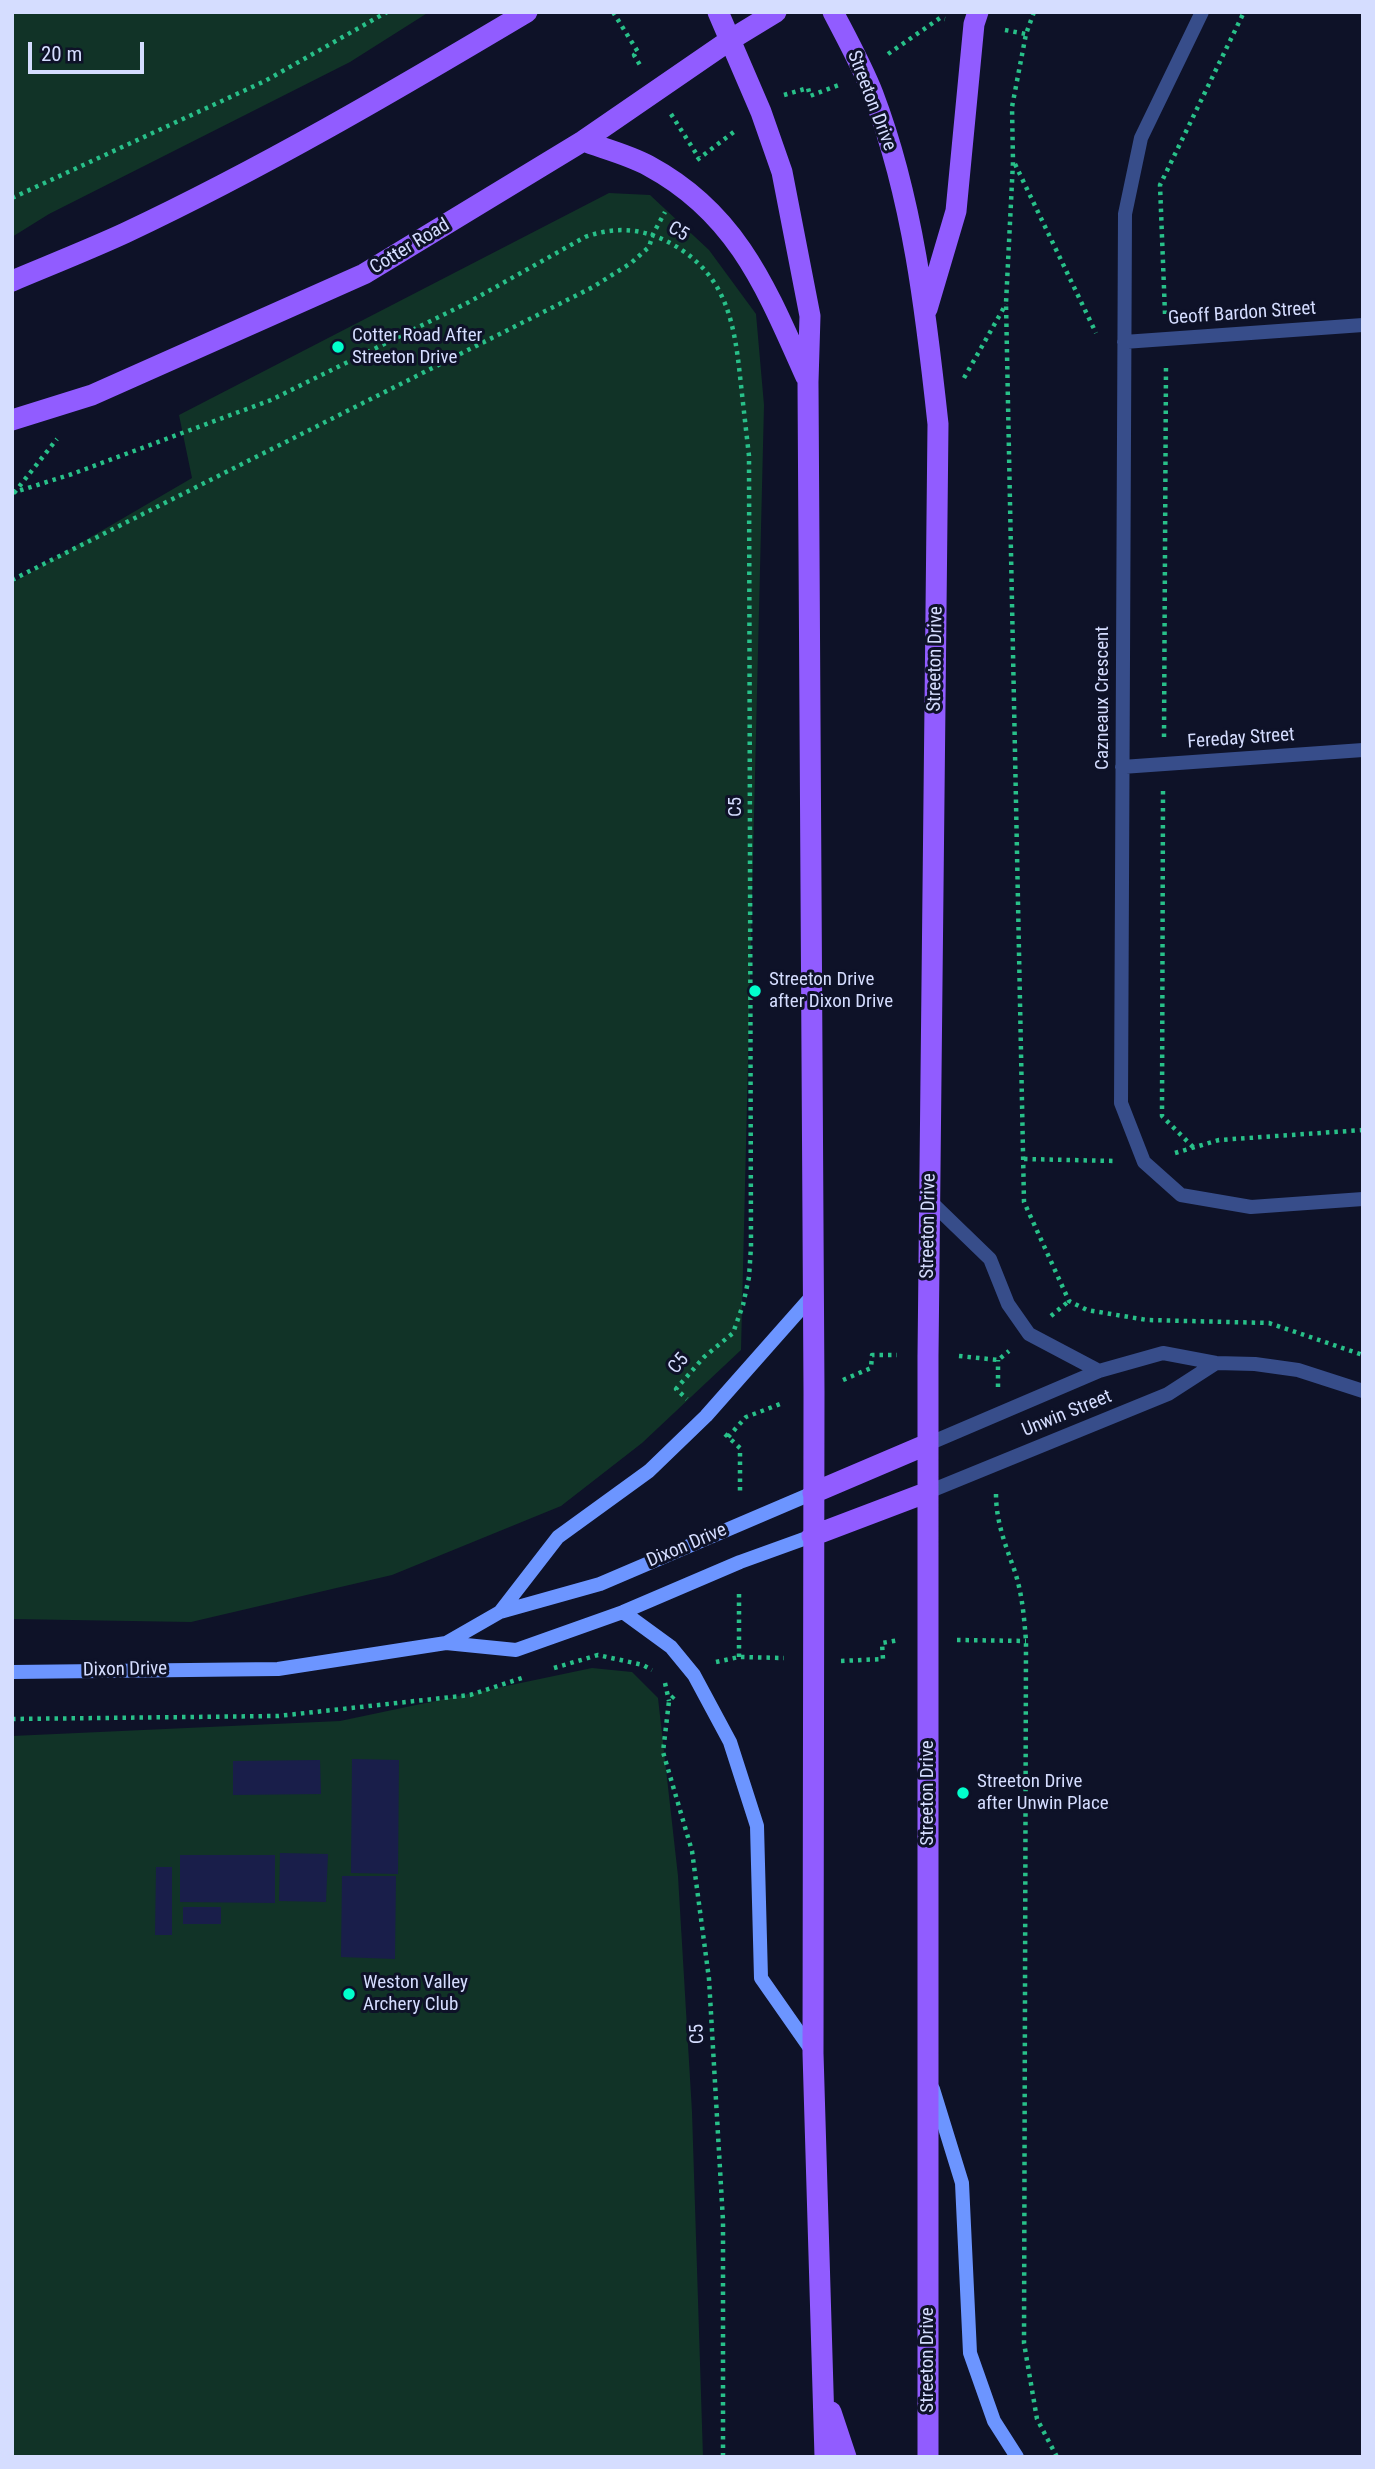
<!DOCTYPE html>
<html>
<head>
<meta charset="utf-8">
<style>
  body { margin:0 }
  #map { position:relative; width:1375px; height:2469px; overflow:hidden; background:#0e1228; font-family:"Roboto Condensed",sans-serif }
  canvas { display:block }
  .frame { position:absolute; inset:0; border:14px solid #d5ddff; pointer-events:none }
  .scale { position:absolute; left:28px; top:42px; width:116px; height:32px; box-sizing:border-box; border:4px solid #d5ddff; border-top:0; padding-left:9px; font-size:21px; line-height:24px; white-space:nowrap; color:#d5ddff; -webkit-text-stroke:5px #0e1228; paint-order:stroke }
</style>
</head>
<body>
<div id="map">
<canvas width="1375" height="2469"></canvas>
<div class="frame"></div>
<div class="scale">20 m</div>
</div>
<script>
const context = document.querySelector('canvas').getContext('2d');
context.lineJoin = 'round';
function fill(path, color) { context.fillStyle = color; context.fill(path, 'evenodd'); }
function stroke(path, color, width, dash) { context.strokeStyle = color; context.lineWidth = width; context.lineCap = dash ? 'butt' : 'round'; context.setLineDash(dash || []); context.stroke(path); }
function drawText(font, color, halo, rows, align = 'center') {
  context.font = font + ' "Roboto Condensed",sans-serif'; context.lineWidth = 6; context.setLineDash([]); context.textBaseline = 'middle'; context.strokeStyle = halo; context.fillStyle = color; for (const [text, x, y, turn = 0] of rows) {
    context.save(); context.translate(x, y); context.rotate((+turn || 0) * Math.PI / 180); context.textAlign = isNaN(turn) ? turn : align; if (halo) context.strokeText(text, 0, 0); context.fillText(text, 0, 0); context.restore();
  }
}
const green = new Path2D(`
  M12 12H429L350 62 49 214 12 237Z
  M609 193 650 195 709 250 756 314 764 405 741 1350 642 1443 561 1506 392 1575 191 1622 12 1619V583L192 478 179 415Z
  M592 1668 632 1672 658 1698 678 1876 692 2112 703 2457H12V1736L340 1721Z`);
const building = new Path2D(`
  M352 1759 399 1760 398 1874 351 1873Z
  M320 1760 321 1794 233 1795V1761Z
  M280 1853 328 1854 326 1902 279 1901Z
  M180 1855H275V1903L180 1902Z
  M156 1867H172V1935H155Z
  M342 1876H396L395 1959 341 1957Z
  M183 1907H221V1924H183Z`);
const path = new Path2D(`
  M613 12 638 52 634 55 640 65
  M1034 12 1026 34 1012 107 1013 162 1006 303 1024 1202 1069 1301 1087 1310 1147 1320 1269 1323 1363 1355
  M1005 30 1026 34
  M888 54 940 18 945 19
  M784 95 808 88 810 96 839 85
  M671 114 699 158
  M697 160 735 131
  M1015 164 1096 333
  M12 198 265 81 387 12
  M1165 314 1160 185 1244 12
  M964 378 1006 304
  M12 493 72 474 271 400 469 302 585 237C616 226 643 228 672 244 725 274 734 320 740 376 743 403 746 430 749 456L751 1247 749 1277 743 1305 733 1333 704 1357 676 1389 687 1399
  M14 493 57 439
  M12 580 593 287 631 263 649 247 653 234 665 212
  M1164 737 1166 364
  M1163 791 1162 1116 1194 1148
  M1175 1153 1219 1140 1363 1130
  M1024 1159 1115 1161
  M1051 1316 1069 1301
  M959 1356 998 1360 1009 1351
  M843 1380 871 1368 872 1355H897
  M998 1387V1360
  M725 1434 740 1448V1495
  M728 1437 746 1417 783 1403
  M996 1494C996 1521 1005 1544 1014 1569 1022 1592 1024 1616 1026 1641L1024 2343 1037 2419 1057 2457
  M957 1640 1026 1641
  M739 1657V1591
  M841 1661 883 1659 882 1643 899 1640
  M716 1662 739 1657 784 1658
  M554 1668 598 1655 643 1665 652 1670
  M665 1683 669 1701
  M674 1696 669 1701 663 1752 692 1851 709 1979 723 2221V2457
  M12 1719 278 1716 470 1695 522 1678`);
const street = new Path2D(`
  M1202 12 1141 138 1125 214 1121 1103 1144 1162 1181 1195 1251 1207 1363 1199
  M1124 342 1363 325
  M1122 767 1363 750
  M930 1201 990 1259 1008 1304 1029 1334 1099 1371
  M928 1444 1099 1371 1163 1353 1216 1363 1255 1364 1298 1370 1363 1391
  M928 1492 1168 1394 1216 1363`);
const secondary = new Path2D(`
  M500 1612 558 1537 649 1471 706 1416 813 1295
  M623 1612 671 1647 694 1675 730 1742 757 1826 761 1978 812 2051
  M446 1643 500 1612 600 1584 813 1493
  M12 1672 278 1669 446 1643 516 1650 623 1612 740 1562 812 1536
  M933 2089 962 2183 970 2353 994 2421 1017 2457`);
const primary = new Path2D(`
  M718 12 761 112 782 172 810 316 808 382 814 1391 813 2053 825 2457
  M833 12C847 39 862 66 873 94 913 199 926 313 938 424L928 1355V2457
  M583 141C605 149 629 155 649 166 738 214 767 290 806 377
  M12 281C50 265 88 250 125 233 263 168 396 90 527 12
  M927 309 956 211 974 24 978 12
  M12 420 92 395 364 274 583 141 730 40 776 12
  M813 1493 928 1444
  M812 1536 928 1492
  M831 2412 846 2457`);
const markers = [
  [338,347,7,"#01ffcc"],
  [755,991,7,"#01ffcc"],
  [963,1793,7,"#01ffcc"],
  [349,1994,7,"#01ffcc"]
];
const streetNames = [
  ["Streeton Drive",871,101,69],
  ["C5",678,232,30],
  ["Cotter Road",410,247,-31],
  ["Geoff Bardon Street",1242,314,-4],
  ["Streeton Drive",936,659,-89],
  ["Cazneaux Crescent",1103,698,-90],
  ["Fereday Street",1241,739,-4],
  ["C5",736,807,-90],
  ["Streeton Drive",929,1226,-89],
  ["C5",679,1364,-49],
  ["Unwin Street",1067,1414,-22],
  ["Dixon Drive",687,1546,-23],
  ["Dixon Drive",125,1670,-1],
  ["Streeton Drive",928,1793,-90],
  ["C5",698,2034,-93],
  ["Streeton Drive",928,2360,-90]
];
const poiNames = [
  ["Cotter Road After",352,336],
  ["Streeton Drive",352,358],
  ["Streeton Drive",769,980],
  ["after Dixon Drive",769,1002],
  ["Streeton Drive",977,1782],
  ["after Unwin Place",977,1804],
  ["Weston Valley",363,1983],
  ["Archery Club",363,2005]
];
fill(green, '#113327');
fill(building, '#191e4a');
stroke(path, '#28c089', 4.5, [3.5, 5]);
stroke(street, '#374d8a', 14);
stroke(secondary, '#6c95ff', 14);
stroke(primary, '#915cff', 21);
for (const [x, y, r, color] of markers) { const dot = new Path2D(); dot.arc(x, y, r, 0, 2 * Math.PI); context.fillStyle = color; context.fill(dot); stroke(dot, '#0e1228', 2.5); }
drawText('19px', '#d5ddff', '#0e1228', streetNames);
drawText('19px', '#d5ddff', '#0e1228', poiNames, 'left');
</script>
</body>
</html>
